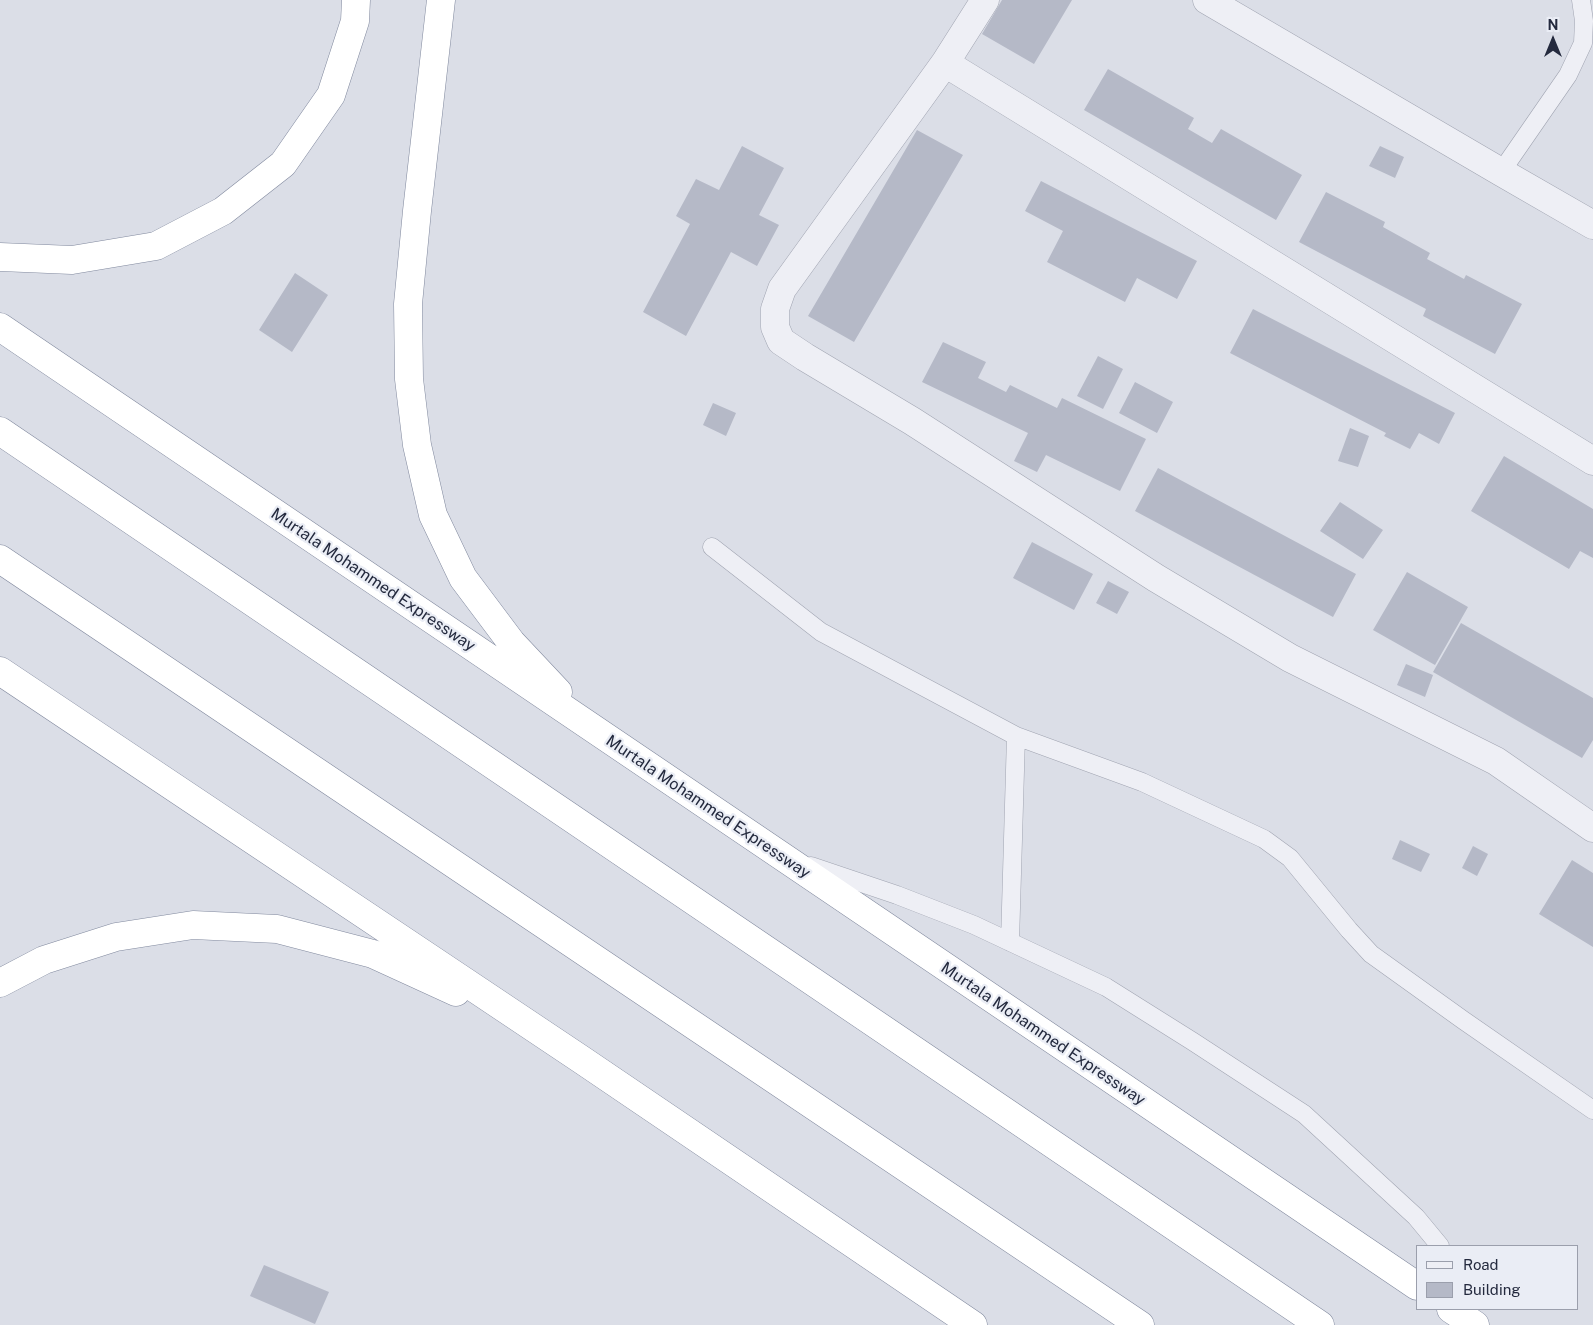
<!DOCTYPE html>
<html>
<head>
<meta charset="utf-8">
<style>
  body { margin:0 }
  #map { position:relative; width:1593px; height:1325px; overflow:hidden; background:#dbdee7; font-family:"Public Sans",sans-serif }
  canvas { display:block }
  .legend { position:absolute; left:1416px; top:1245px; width:162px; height:65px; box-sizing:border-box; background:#eaedf5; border:1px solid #9b9fac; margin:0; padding:6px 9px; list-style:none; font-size:15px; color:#242a3e }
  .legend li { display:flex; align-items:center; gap:10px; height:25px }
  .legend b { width:25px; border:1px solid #9b9fac }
  .north { position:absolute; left:1528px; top:15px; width:50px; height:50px; -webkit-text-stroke:4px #eaedf5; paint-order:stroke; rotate:0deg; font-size:14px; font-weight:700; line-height:20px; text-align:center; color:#242a3e }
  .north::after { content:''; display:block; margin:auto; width:18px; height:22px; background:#242a3e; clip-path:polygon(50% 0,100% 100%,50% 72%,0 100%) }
</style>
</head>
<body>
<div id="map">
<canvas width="1593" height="1325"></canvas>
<ul class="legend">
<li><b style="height:6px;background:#eeeff5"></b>Road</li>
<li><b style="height:14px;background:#b5b9c7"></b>Building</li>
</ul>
<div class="north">N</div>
</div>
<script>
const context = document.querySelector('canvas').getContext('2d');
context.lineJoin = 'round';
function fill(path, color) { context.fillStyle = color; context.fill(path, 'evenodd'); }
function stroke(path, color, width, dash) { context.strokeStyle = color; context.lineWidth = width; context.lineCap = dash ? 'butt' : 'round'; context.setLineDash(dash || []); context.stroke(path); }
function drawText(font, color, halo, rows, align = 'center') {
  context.font = font + ' "Public Sans",sans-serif'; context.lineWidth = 4.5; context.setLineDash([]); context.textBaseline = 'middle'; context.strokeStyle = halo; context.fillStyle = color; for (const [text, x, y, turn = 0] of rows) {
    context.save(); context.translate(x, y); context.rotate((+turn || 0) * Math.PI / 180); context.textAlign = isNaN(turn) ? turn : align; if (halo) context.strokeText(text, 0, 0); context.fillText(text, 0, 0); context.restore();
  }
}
const building = new Path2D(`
  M1002 0H1072L1034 64 982 34Z
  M1108 69 1194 118 1188 129 1212 143 1221 129 1302 175 1276 220 1084 110Z
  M917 130 963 155 854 342 808 316Z
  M742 146 784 168 759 215 779 225 757 266 731 252 686 336 643 312 690 224 676 216 696 179 719 190Z
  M1380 146 1404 157 1395 178 1369 166Z
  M1041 181 1197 261 1177 299 1137 278 1125 302 1047 262 1063 231 1025 211Z
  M1326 192 1385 222 1383 227 1430 253 1427 259 1464 279 1466 275 1522 304 1495 354 1423 316 1426 309 1299 242Z
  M295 273 328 295 292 352 259 330Z
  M1253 309 1455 413 1439 444 1419 433 1410 449 1384 436 1386 433 1230 353Z
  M943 342 986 362 978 378 1006 392 1010 385 1057 408 1062 398 1146 439 1120 491 1046 455 1037 472 1014 461 1028 433 922 382Z
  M1098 356 1123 369 1103 409 1077 396Z
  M1135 382 1173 402 1157 433 1119 413Z
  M713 403 736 413 726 436 703 425Z
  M1350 428 1369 436 1358 467 1338 461Z
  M1504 456 1593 509V558L1580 551 1569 569 1471 511Z
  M1158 468 1356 574 1333 617 1135 511Z
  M1340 502 1383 530 1363 559 1320 531Z
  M1032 542 1093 574 1074 610 1013 578Z
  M1407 572 1468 607 1435 665 1373 630Z
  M1108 581 1129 592 1117 614 1096 603Z
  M1461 623 1593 698V740L1582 758 1433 672Z
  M1406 664 1433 675 1425 697 1397 685Z
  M1400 840 1430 854 1421 872 1392 859Z
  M1473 846 1488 854 1477 876 1462 868Z
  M1572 860 1593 873V947L1539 914Z
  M264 1265 329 1292 315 1324 250 1296Z`);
const lane = new Path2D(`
  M1501 172 1568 75 1583 43 1584 21 1581 0
  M712 547 821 632 1016 736 1142 782 1264 839 1290 858 1349 930 1371 954 1463 1020 1593 1110
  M811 866 897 895 974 925 1106 987 1192 1041 1304 1114 1416 1217 1440 1246
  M1010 942 1016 736`);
const street = new Path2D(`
  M985 0 945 63 782 289 775 309V327L781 341 805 357 912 421 1156 578 1290 658 1496 761 1593 828
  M1207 0 1501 172 1593 225
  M945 63 1593 461`);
const highway = new Path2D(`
  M441 0 417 211 408 304 409 379 417 445 433 515 463 578 511 642 558 692
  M0 257 72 260 156 246 223 211 283 164 331 95 355 21 356 0
  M0 327 1417 1286
  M0 431 1320 1325
  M0 559 1140 1325
  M0 671 582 1060 973 1325
  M0 983 44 960 116 937 193 925 277 929 373 954 456 992
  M1451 1309 1475 1325`);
const streetNames = [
  ["Murtala Mohammed Expressway",373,580,34],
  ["Murtala Mohammed Expressway",708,807,34],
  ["Murtala Mohammed Expressway",1043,1034,34]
];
fill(building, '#b5b9c7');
stroke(lane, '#a0a4b1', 19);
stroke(street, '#a0a4b1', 29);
stroke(highway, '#81899e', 29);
stroke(lane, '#eeeff5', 18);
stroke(street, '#eeeff5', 28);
stroke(highway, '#fff', 28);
drawText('16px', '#242a3e', '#eaedf5', streetNames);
</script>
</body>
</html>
